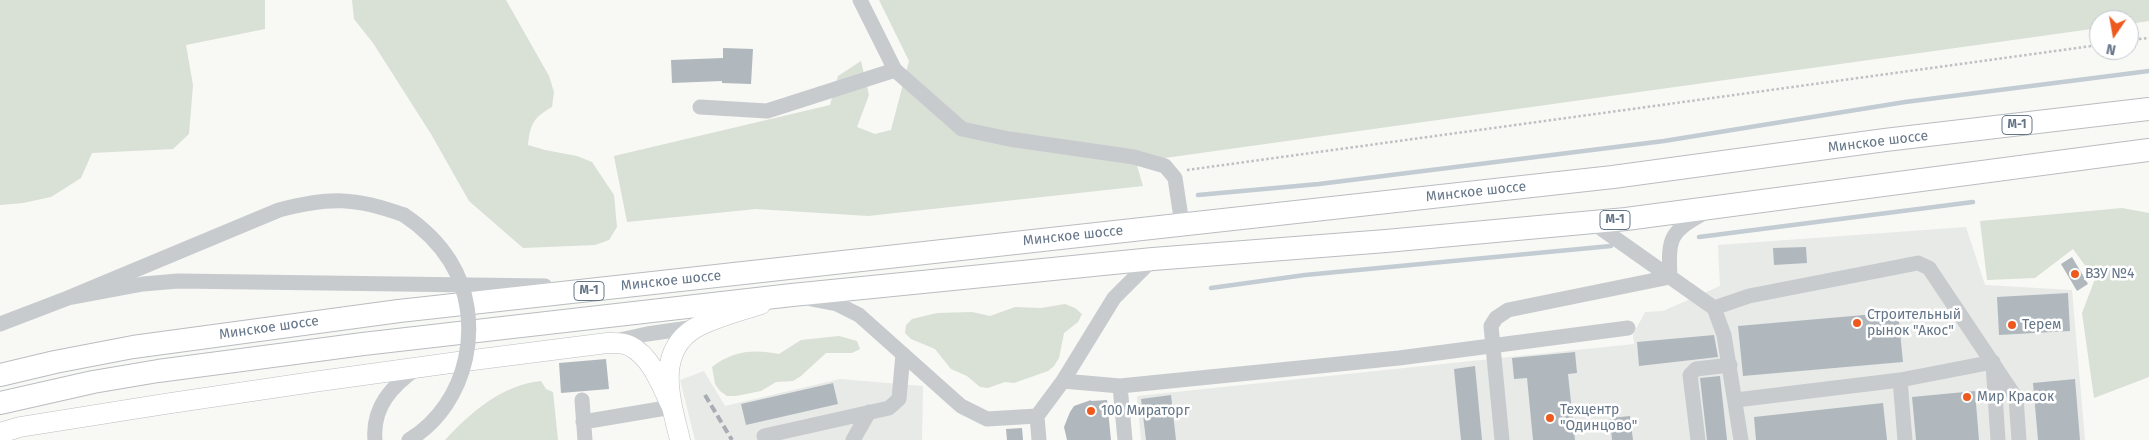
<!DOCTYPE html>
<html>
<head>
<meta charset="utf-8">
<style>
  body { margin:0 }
  #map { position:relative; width:2149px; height:440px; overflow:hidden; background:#f8f8f5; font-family:"Fira Sans",sans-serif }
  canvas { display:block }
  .north { position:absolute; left:2089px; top:10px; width:50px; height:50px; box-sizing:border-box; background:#fff; border:1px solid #c1c8cf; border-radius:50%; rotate:192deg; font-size:14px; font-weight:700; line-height:20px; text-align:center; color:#657688 }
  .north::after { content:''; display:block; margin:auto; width:18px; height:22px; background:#ee591e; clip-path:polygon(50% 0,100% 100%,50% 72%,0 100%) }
</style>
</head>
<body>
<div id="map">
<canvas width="2149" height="440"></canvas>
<div class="north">N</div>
</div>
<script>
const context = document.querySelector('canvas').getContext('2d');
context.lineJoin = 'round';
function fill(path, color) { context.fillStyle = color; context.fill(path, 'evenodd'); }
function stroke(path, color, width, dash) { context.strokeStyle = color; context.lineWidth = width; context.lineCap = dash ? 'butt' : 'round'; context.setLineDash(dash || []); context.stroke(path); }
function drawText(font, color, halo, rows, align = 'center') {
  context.font = font + ' "Fira Sans",sans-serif'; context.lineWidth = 5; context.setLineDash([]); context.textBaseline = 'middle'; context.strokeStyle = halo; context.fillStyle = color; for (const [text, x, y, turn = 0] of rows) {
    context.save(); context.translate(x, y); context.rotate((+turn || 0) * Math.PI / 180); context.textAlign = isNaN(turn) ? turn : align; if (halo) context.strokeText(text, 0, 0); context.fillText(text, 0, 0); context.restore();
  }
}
const built = new Path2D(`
  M1966 227 1985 285 2072 290 2085 440H1141L1137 396 1634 344 1633 335 1645 312 1663 311 1720 286 1718 245Z
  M704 371 725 406 840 379 923 386 922 440H695L680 380Z`);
const green = new Path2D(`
  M0 0H265V29L186 45 193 85 189 134 173 149 92 153 81 178 51 197 23 203 0 205Z
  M352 0H506L549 76 554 92 552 107C534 117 530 124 528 145L545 150 577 156 592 162 614 195 617 227 609 240 595 245 523 248 469 201 431 134 373 43 354 19Z
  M879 0H2149V21L2129 24V20H2099V28L1136 162 1143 186 868 216 756 209 627 222 614 156 830 105 838 76 861 61 869 95 857 127 875 134 891 130 909 61Z
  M2122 208 2149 213V377L2094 398 2082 313 2095 279 2073 249 2035 278 1987 280 1980 221Z
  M1065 304 1075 308 1082 314 1078 322 1064 333 1059 358 1054 366 1048 371 1014 383 1005 382 988 388 980 387 967 376 951 369 935 349 911 339 905 333 906 325 912 319 937 313 972 312 990 316 1015 307 1041 308Z
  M839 336 857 341 860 349 852 353H826L801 376 793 381 776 382 761 391 736 396H727L720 391 715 384 712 367C733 351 753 349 779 354L801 340Z
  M541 381 546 389 553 392 558 440H445C471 412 502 385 541 381Z`);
const stream = new Path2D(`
  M1198 195 1319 184 1664 141 1905 102 2149 71
  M1699 237 1973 202
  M1211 288 1305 275 1611 246`);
const building = new Path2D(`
  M723 48 753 49 751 84 722 83V81L672 83 671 60 723 58Z
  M1806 247 1807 263 1774 265 1773 248Z
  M2072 257 2088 284 2077 291 2061 264Z
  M2068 293 2070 331 1999 335 1997 297Z
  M1898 312 1903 362 1743 376 1738 326Z
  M1714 335 1718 357 1639 366 1637 342Z
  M1575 352 1577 373 1568 374 1575 440H1533L1527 378 1514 379 1512 358Z
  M606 359 609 389 561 393 559 363Z
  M1475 366 1482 440H1461L1454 369Z
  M1720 376 1727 440H1707L1700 378Z
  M2075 379 2080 440H2038L2033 383Z
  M833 383 838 404 746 425 741 404Z
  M1975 391 1979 440H1916L1912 397Z
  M1171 395 1176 440H1146L1141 399Z
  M1091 400V401L1107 400 1111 440H1067L1064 427 1070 412 1074 406Z
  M1883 403 1887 440H1756L1754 417Z
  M1630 416 1633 440H1612L1610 418Z
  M1022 428 1023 440H1007L1006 429Z`);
const path = new Path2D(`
  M2129 40 2149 38
  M1187 170 2099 45`);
const minor = new Path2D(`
  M860 0 895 70 962 129 1009 139 1134 157 1165 166 1175 178 1182 224
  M700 107 767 111 895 70
  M1592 222 1714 308 1724 335 1741 440
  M1670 277C1668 237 1670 232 1704 213
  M68 298 143 284 178 281 545 286
  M811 299 837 304 859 315 961 406 987 419 1037 416 1063 381 1114 298 1153 259
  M1714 308 1749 296 1918 263 1929 268 2016 398 2019 440
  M0 324 68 298 279 210C329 197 355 197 404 215
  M615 341 647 334 696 327
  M1993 364 1998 440
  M1900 380 1993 362
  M1063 381 1120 386 1399 358 1628 328
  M1120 386 1125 440
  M582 400 585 440
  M1736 400 1900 380 1905 440
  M1037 416 1039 440
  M583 422 672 407
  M764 436 889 408 899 399 903 354
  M375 440C372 407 392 386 417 368
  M853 440 869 412
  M1502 440 1491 326 1496 318 1508 310 1670 277
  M1698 440 1690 375 1696 369 1730 365`);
const major = new Path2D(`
  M0 433 20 427C215 395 410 367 607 343 614 343 623 342 630 346 652 357 662 387 672 407
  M680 440C671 402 654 353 695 328 715 317 740 311 761 304`);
const highway = new Path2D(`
  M0 375 55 362 133 347 399 311 1613 177 1885 140 2149 109
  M0 403 93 382 158 371 363 344 792 295 1153 259 1386 241 1626 219 2149 150`);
const rail = new Path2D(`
  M705 395 732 440`);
const minorBridge = new Path2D(`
  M404 215C422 227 438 242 450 261 486 319 469 404 409 440`);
const markers = [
  [2075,274,5,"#ee591e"],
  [1857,323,5,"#ee591e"],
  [2012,325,5,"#ee591e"],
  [1967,397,5,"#ee591e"],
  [1091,411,5,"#ee591e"],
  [1550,418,5,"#ee591e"]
];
const shields = [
  [2017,125,30],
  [1615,220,30],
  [589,291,30]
];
const shieldNames = [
  ["М-1",2017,125],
  ["М-1",1615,220],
  ["М-1",589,291]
];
const streetNames = [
  ["Минское шоссе",1878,142,-7],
  ["Минское шоссе",1476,192,-6],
  ["Минское шоссе",1073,236,-6],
  ["Минское шоссе",671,281,-6],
  ["Минское шоссе",269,328,-8]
];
const poiNames = [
  ["ВЗУ №4",2085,274],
  ["Строительный",1867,315],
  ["рынок \"Акос\"",1867,331],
  ["Терем",2022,325],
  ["Мир Красок",1977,397],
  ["Техцентр",1560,410],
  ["\"Одинцово\"",1560,426],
  ["100 Мираторг",1101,411]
];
fill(built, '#e8eae8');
fill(green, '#d9e0d5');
stroke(stream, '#c2ccd2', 4.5);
fill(building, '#b0b8be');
stroke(major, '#babec2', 21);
stroke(highway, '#b9bdc0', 24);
stroke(path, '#bec1c3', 2.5, [2.5, 2.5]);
stroke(minor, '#c7cbce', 15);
stroke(major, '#fff', 20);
stroke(highway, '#fff', 22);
stroke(rail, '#a7adb3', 4, [8, 4]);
stroke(minorBridge, '#c7cbce', 15);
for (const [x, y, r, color] of markers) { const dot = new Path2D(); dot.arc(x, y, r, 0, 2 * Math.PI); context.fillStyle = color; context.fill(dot); stroke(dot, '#fff', 2); }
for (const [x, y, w] of shields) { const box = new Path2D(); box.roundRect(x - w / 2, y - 9.5, w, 19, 4); context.fillStyle = '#fff'; context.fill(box); stroke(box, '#657688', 1); }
drawText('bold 12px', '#657688', null, shieldNames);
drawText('14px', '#657688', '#fff', streetNames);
drawText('14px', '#657688', '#fff', poiNames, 'left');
</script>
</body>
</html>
